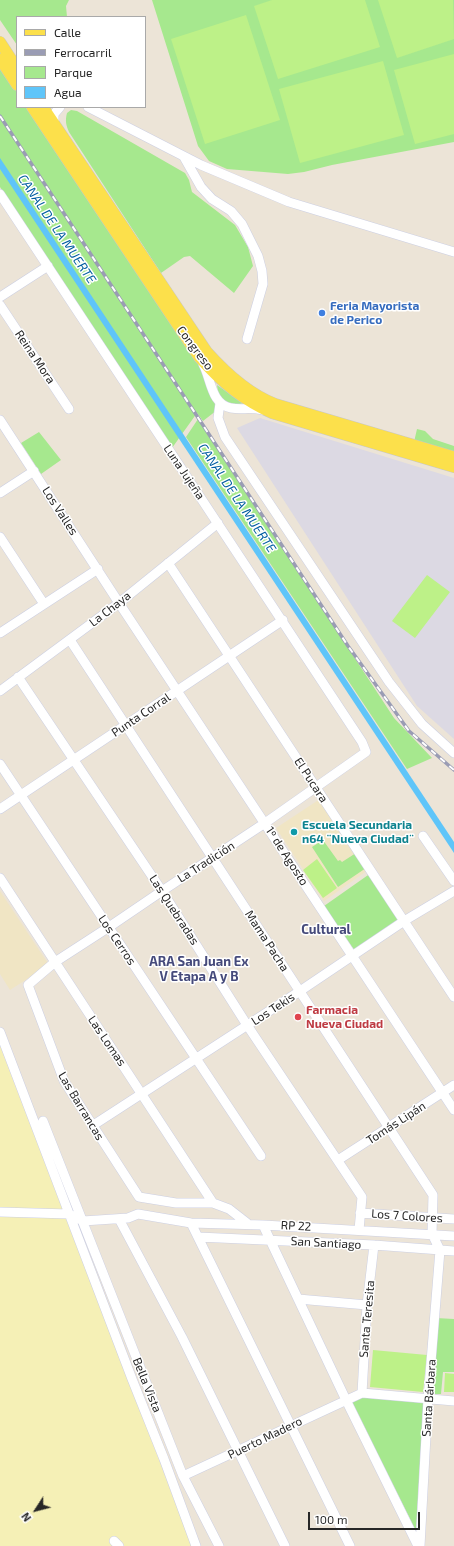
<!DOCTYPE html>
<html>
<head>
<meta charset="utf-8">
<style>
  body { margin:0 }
  #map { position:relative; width:454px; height:1546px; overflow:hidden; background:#ece4d7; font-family:"Exo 2",sans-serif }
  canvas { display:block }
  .legend { position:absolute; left:16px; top:16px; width:130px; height:92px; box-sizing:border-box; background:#fff; border:1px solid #a9a9a9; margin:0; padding:5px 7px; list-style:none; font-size:12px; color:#272727 }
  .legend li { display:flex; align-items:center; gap:8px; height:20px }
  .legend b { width:20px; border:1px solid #a9a9a9 }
  .north { position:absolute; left:16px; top:1490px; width:40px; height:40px; -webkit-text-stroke:3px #fff; paint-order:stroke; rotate:234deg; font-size:11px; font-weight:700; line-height:16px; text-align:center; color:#272727 }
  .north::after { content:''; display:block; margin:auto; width:14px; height:18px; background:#272727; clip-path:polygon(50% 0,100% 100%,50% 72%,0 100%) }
  .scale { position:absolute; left:308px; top:1512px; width:112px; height:18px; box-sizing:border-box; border:2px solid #272727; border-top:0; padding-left:5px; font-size:12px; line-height:14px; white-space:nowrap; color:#272727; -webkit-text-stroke:3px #fff; paint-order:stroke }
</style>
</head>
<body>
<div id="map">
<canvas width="454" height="1546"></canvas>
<ul class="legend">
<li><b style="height:5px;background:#fce04b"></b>Calle</li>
<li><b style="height:5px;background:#9a9cb4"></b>Ferrocarril</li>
<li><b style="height:11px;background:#a6e88e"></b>Parque</li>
<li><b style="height:11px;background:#5fc5f9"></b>Agua</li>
</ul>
<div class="north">N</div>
<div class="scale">100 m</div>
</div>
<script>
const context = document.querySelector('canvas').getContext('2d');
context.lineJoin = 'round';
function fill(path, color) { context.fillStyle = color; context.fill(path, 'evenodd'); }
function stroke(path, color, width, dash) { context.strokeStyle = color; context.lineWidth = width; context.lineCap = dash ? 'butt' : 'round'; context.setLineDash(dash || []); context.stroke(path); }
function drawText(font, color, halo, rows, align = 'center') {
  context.font = font + ' "Exo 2",sans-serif'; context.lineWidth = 3; context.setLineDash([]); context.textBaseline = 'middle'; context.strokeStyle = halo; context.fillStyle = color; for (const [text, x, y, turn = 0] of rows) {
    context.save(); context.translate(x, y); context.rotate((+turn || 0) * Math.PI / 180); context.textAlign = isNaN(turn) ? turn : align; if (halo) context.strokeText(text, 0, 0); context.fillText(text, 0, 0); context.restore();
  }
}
const industrial = new Path2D(`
  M260 418 454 478V739L417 706 237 428Z`);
const education = new Path2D(`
  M320 799 368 870 324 901 276 828Z
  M0 891 49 965 10 990 0 974Z`);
const green = new Path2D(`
  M0 0H69L66 6 67 17H17V45L0 20Z
  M152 0H454V142L332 165 304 172 288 174 227 169 209 161 198 146Z
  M0 63 17 89V107H29L199 359 221 407 203 421 197 413 172 448 0 187Z
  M71 110 77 111 185 173 189 180 192 192 235 225 248 247 253 266 234 293 190 256 184 257 161 273 69 132C66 125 65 121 67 113Z
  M217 385 243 403C229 408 218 400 217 385Z
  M198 419 394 718 432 758 407 769 186 437Z
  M417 429 425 431 433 439 454 446V453L414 442Z
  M39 432 61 460 41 474 21 443Z
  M323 840 338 861 340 860 342 862 356 853 366 868 338 887 312 847Z
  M371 873 402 918 355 951 324 906Z
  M436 1318 454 1319V1372H443L441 1394H430Z
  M365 1396 424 1402 416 1531 352 1402Z`);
const sand = new Path2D(`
  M0 1046 192 1546H0Z`);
const pitch = new Path2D(`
  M272 0H365L380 47 278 79 254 6Z
  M378 0H453L454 39 397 58Z
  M246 15 280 120 205 144 171 39Z
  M454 54V134L415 144 394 70Z
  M383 61 404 135 300 163 279 89Z
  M427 575 450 592 415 638 392 621Z
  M317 859 337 888 323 898 303 870Z
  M373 1350 427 1355 423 1392 370 1387Z
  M445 1373 454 1374V1392H444Z`);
const water = new Path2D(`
  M0 158 454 842V853L0 169Z`);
const minor = new Path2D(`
  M88 107 201 165 289 202 454 252
  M54 123V114L60 107
  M184 157 201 187 212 199 231 211 242 224 258 256 262 271 263 284 247 339
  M0 194 362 742 366 752 265 823 162 891 109 927 55 962 28 985 64 1081 139 1197 176 1203H213L229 1209 247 1223
  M0 297 48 266
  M0 305 69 409
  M203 364C211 378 211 405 231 408 242 410 250 407 262 410
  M220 403 218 418 225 437 389 682 422 724 454 753
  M0 420 119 603 454 1110
  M0 493 34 471
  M0 537 44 604
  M168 563 454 997
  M0 633 98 569
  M70 640 433 1195 432 1234 440 1250 428 1399 420 1546
  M18 677 162 891 247 1025 362 1197 359 1230
  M0 691 119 603 218 523
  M0 764 261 1156
  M0 809 283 620
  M423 836 454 881
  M0 878 213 1203
  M0 1032 132 1379 164 1459 196 1546
  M43 1121 183 1476 219 1546
  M92 1126 300 991 404 921 454 891
  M338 1160 454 1085
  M0 1212 69 1214 83 1221 128 1218 138 1214 191 1223 263 1225 454 1236
  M360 1213 454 1219
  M119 1219 182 1337 285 1546
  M191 1223 350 1546
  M263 1225 346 1400 418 1546
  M198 1237 374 1245 454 1251
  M298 1299 367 1305
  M362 1393 367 1305 374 1245
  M183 1476 362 1393 454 1401
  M114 1541 119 1546`);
const major = new Path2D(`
  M0 42 17 68
  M0 59 17 85
  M32 107 199 357C219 380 244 401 272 413L454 467
  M43 107 207 352C225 372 249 394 275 404L454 457`);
const rail = new Path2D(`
  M0 116 348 646 409 731 454 770`);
const markers = [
  [322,313,4,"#3f7fe0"],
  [294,832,4,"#0f9aa8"],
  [298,1017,4,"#e0444e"]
];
const shopNames = [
  ["Feria Mayorista",330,306],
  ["de Perico",330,320]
];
const streetNames = [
  ["Congreso",195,348,53],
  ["Reina Mora",35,357,56],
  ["Luna Jujeña",184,472,56],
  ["Los Valles",60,511,57],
  ["La Chaya",110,609,-38],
  ["Punta Corral",141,715,-34],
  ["El Pucara",311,780,57],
  ["1º de Agosto",287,856,57],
  ["La Tradición",206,862,-33],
  ["Las Quebradas",174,910,57],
  ["Los Cerros",117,940,56],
  ["Mama Pacha",267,941,57],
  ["Los Tekis",273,1009,-33],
  ["Las Lomas",107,1041,56],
  ["Las Barrancas",81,1106,59],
  ["Tomás Lipán",396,1123,-33],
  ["Los 7 Colores",407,1216,4],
  ["RP 22",296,1226,3],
  ["San Santiago",326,1243,3],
  ["Santa Teresita",367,1319,-85],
  ["Bella Vista",147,1385,68],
  ["Santa Bárbara",429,1398,-86],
  ["Puerto Madero",265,1438,-26]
];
const cultureNames = [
  ["Escuela Secundaria",302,825],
  ["n64 ¨Nueva Ciudad¨",302,839]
];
const healthNames = [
  ["Farmacia",306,1010],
  ["Nueva Ciudad",306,1024]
];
const waterNames = [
  ["CANAL DE LA MUERTE",57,229,56],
  ["CANAL DE LA MUERTE",237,498,56]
];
const neighbourhoodNames = [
  ["Cultural",326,930],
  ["ARA San Juan Ex",199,962],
  ["V Etapa A y B",199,977]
];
fill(industrial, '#dcd9e3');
fill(education, '#f0e5c4');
fill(green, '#a6e88e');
fill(sand, '#f5f0b6');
fill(pitch, '#bdf188');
fill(water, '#5fc5f9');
stroke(minor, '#cccfe2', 10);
stroke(major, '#c7c7c7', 12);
stroke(minor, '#fff', 9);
stroke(major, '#fce04b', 11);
stroke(rail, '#9a9cb4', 3.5);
stroke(rail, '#fff', 2, [6]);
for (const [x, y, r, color] of markers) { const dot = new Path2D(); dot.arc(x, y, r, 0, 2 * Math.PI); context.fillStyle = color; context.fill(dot); stroke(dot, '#fff', 1.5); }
drawText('bold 12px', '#366cbe', '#fff', shopNames, 'left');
drawText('12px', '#272727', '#fff', streetNames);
drawText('bold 12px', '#0d838f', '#fff', cultureNames, 'left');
drawText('bold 12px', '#be3a42', '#fff', healthNames, 'left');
drawText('italic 13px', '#025ea1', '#fff', waterNames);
drawText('bold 13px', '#454a7b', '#fff', neighbourhoodNames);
</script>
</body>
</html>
